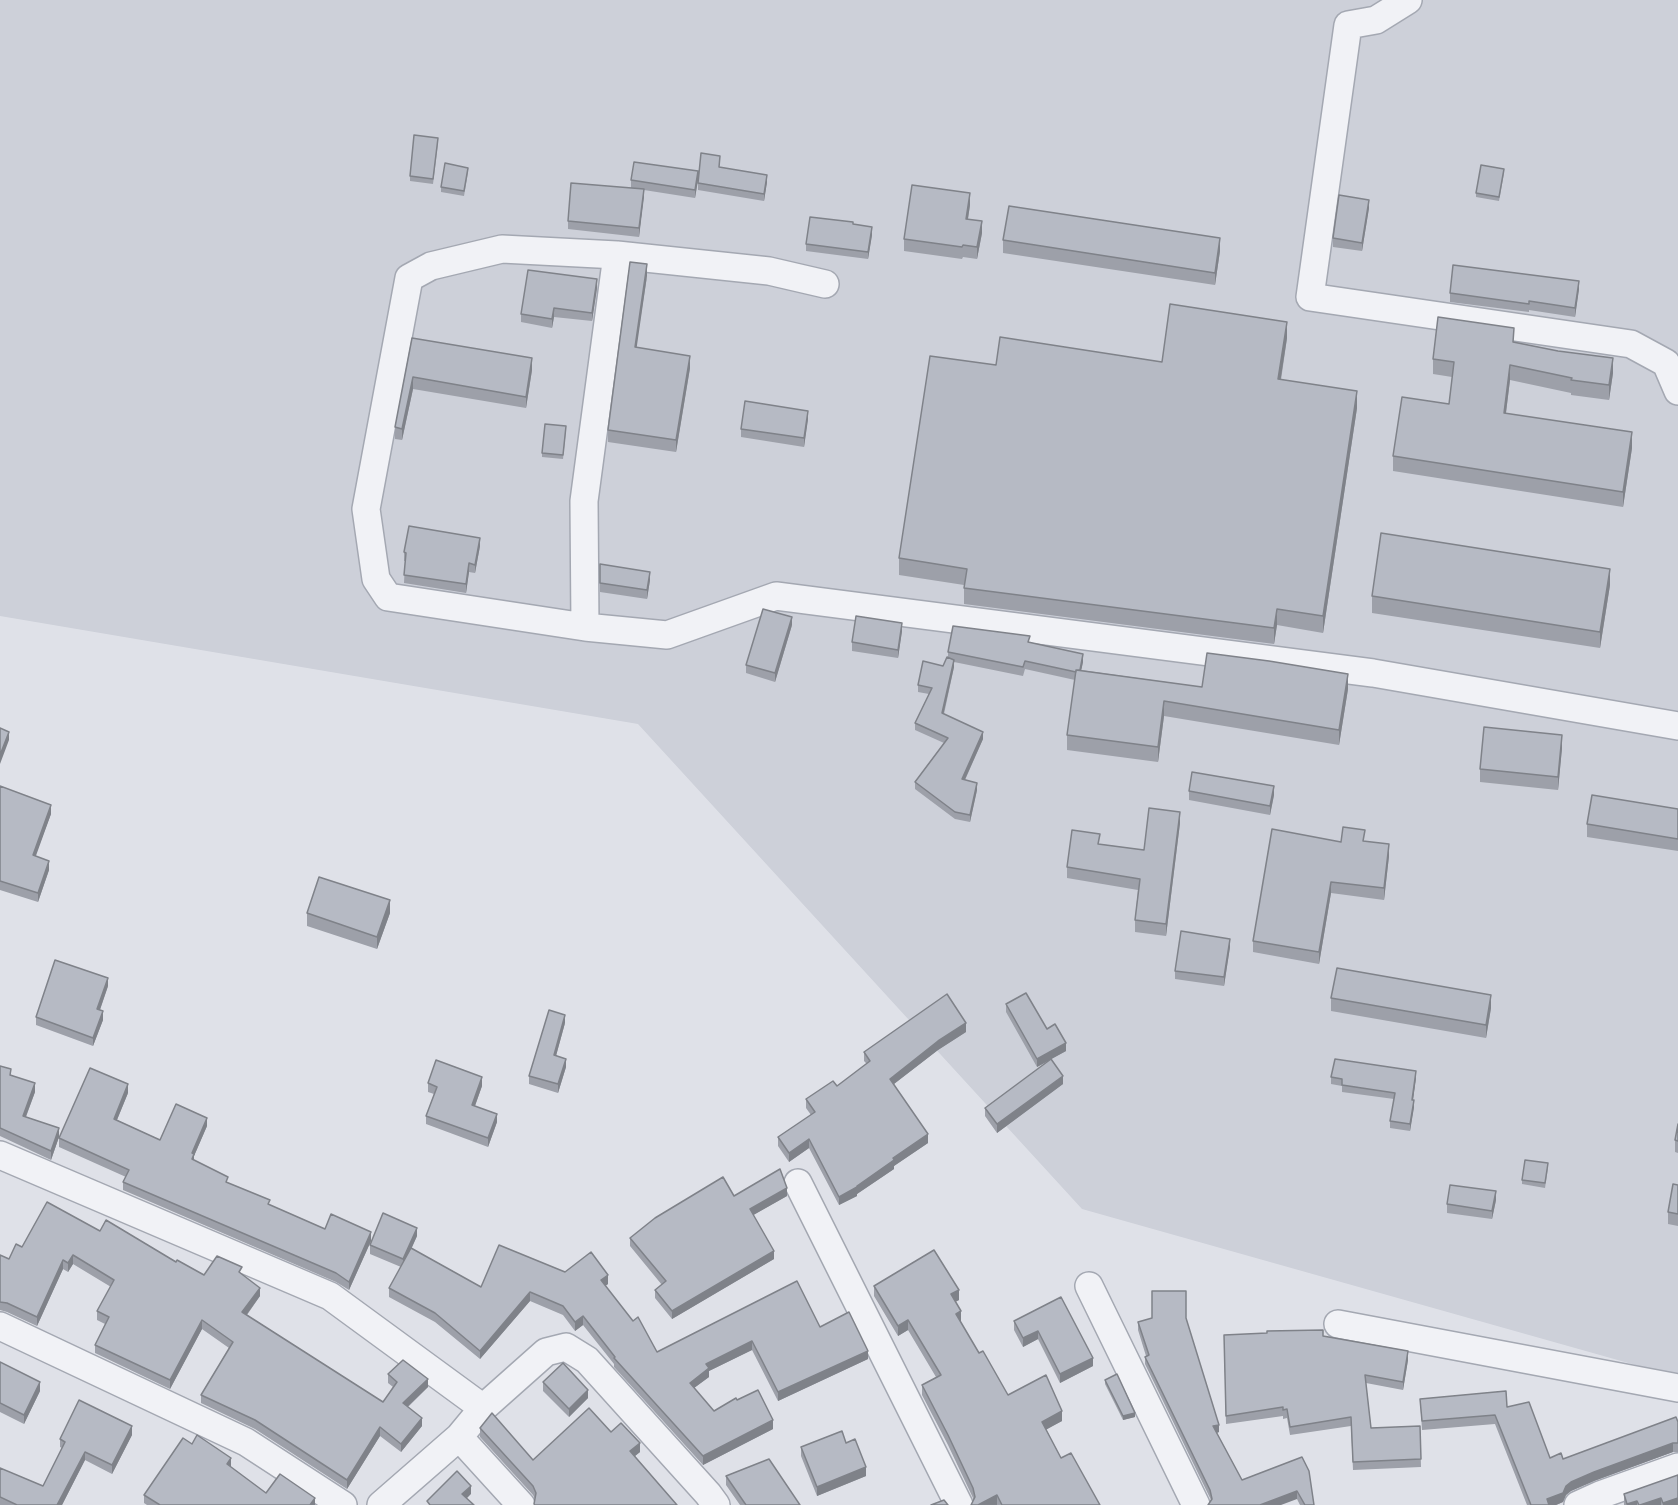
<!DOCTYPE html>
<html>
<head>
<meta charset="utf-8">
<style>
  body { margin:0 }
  canvas { display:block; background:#dfe1e8 }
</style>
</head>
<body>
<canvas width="1678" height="1505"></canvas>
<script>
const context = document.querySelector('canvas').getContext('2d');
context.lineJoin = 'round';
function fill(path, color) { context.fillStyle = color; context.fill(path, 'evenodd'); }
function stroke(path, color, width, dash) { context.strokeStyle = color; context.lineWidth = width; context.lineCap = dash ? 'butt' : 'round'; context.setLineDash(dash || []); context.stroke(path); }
const built = new Path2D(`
  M0 0H1678V1377L1082 1209 638 724 0 616Z`);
const minor = new Path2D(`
  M1408 0 1376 20 1348 25 1310 297 1631 344 1666 363 1678 391
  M825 284 769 271 617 255 502 249 431 266 409 278 366 509 376 579 388 597 585 627 667 635 776 596 1373 673 1678 726
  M585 627 584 501 617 255
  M0 1155 330 1296 483 1408
  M798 1183 959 1505
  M1089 1286 1196 1505
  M1338 1324 1678 1388
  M0 1326 246 1442 343 1505
  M459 1437 521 1505
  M381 1505 459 1437 483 1408 546 1352 566 1347 587 1360 708 1494 716 1505
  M1578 1505 1600 1495 1678 1467`);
const wall = new Path2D(`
  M438 143 433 184 410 181V176Z
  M720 167 767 182 764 201 698 190V183Z
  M468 172 464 196 441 192V187Z
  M1504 173 1499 201 1476 197V193Z
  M631 180H698L695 198 644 190 639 237 568 229V221L631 188Z
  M970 205 968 219 982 233 977 259 963 257 962 259 904 251V239Z
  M1369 208 1362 251 1333 247V238Z
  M853 224 872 235 868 259 806 251V244Z
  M1003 240 1220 251 1215 285 1003 253Z
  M647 276 636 347 690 368 676 452 608 442V430Z
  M597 288 592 321 554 317 552 328 521 322V314Z
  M1579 289 1575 317 1529 310V312L1450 302V293Z
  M412 338 532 370 526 408 413 389 402 440 395 439V427Z
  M1287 338 1281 380 1357 408 1323 633 1277 625 1274 644 964 604V585L899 575V558L996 365 1162 362Z
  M1514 342 1613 373 1609 400 1571 395V393L1510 380 1506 413 1632 448 1623 507 1393 471V456L1449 404 1452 377 1433 374V359Z
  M808 419 804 447 741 437V429Z
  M566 430 563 459 542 457V453Z
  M480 546 475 573 469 572 466 593 404 583 405 561H404V552Z
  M600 564 650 580 647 599 600 592Z
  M1610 585 1600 648 1372 613V596Z
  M792 625 775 682 746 673V665Z
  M902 631 898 658 852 651V642Z
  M1030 643 1083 662 1081 670 1202 687 1348 689 1339 745 1164 716 1158 762 1067 750V735L1075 680 1025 669 1023 676 954 662V667L944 714 983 739 965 780 977 790 970 822 955 819 915 789V782L944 743 915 730V723L929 694 918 692V685L943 666 948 657V652Z
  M1562 748 1558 790 1480 782V769Z
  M0 786 51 814 35 856 49 870 38 902 0 890Z
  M1189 791 1274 795 1270 815 1189 800Z
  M1678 809V851L1587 837V824Z
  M1180 823 1166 936 1135 932V920L1138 890 1067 878V867L1100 844 1144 850Z
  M1365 841 1389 856 1384 900 1331 893 1319 964 1253 952V941L1341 842Z
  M307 913H390L377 949 307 926Z
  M1230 947 1224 986 1175 979V971Z
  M108 986 100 1010 103 1020 93 1046 36 1025V1017Z
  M1331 998 1491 1008 1486 1038 1331 1011Z
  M1006 1004 1047 1029 1066 1051 1051 1059 1063 1084 997 1133 985 1116V1108L1050 1060 1037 1067 1006 1012Z
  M565 1023 556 1056 566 1067 558 1093 529 1084V1076Z
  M966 1032 938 1050 894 1084 928 1143 894 1166V1169L857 1194V1196L839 1205 809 1148 789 1162 778 1146V1137L811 1115 806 1108V1099L837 1086 867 1064 864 1061V1052Z
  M0 1066 11 1075 35 1092 26 1117 59 1137 51 1160 0 1136Z
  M1331 1077 1416 1078 1413 1100 1414 1107 1410 1131 1390 1128V1121L1394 1099 1342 1092V1086L1331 1084Z
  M428 1083 482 1086 475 1106 497 1122 488 1147 426 1124V1116L434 1094 428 1092Z
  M128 1093 117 1120 160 1140 207 1126 194 1156V1161L228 1183 270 1205 325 1229 371 1241 349 1290 336 1282 123 1190V1182L126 1177 59 1147V1138Z
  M1678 1124V1153L1675 1152V1140Z
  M1548 1168 1545 1188 1522 1184V1180Z
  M1678 1185V1226L1668 1224V1212Z
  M734 1196H787L753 1215 774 1259 672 1319 655 1298V1290L662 1285 630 1246V1238Z
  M1496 1200 1492 1219 1447 1213V1204Z
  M100 1231 176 1262 204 1275 242 1274 260 1296 247 1315 383 1402 393 1387 388 1383V1374L428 1387 408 1407 422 1426 401 1452 380 1436 347 1489 255 1429 201 1403V1395L229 1348 202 1329 170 1389 95 1353V1345L105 1324 97 1320V1311L111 1287 73 1264 68 1272 63 1269 37 1326 7 1312 0 1310V1255L9 1259 22 1247Z
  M417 1236 411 1248 481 1287 565 1272 608 1284 605 1286 657 1352 820 1327 868 1359 778 1401 752 1350 709 1371V1377L694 1388 714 1411 737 1400 773 1429 703 1465 614 1367V1364L583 1325 575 1331 563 1315 530 1301 480 1359 435 1322 389 1297V1288L401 1267 370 1254V1245Z
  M874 1286 959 1300 955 1302 960 1322 979 1353 1008 1395 1062 1421 1046 1429 1061 1458 1100 1505H971L973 1500V1498L948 1445 922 1395V1385L936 1377 908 1330 898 1336 874 1296Z
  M1061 1297 1093 1366 1060 1383 1038 1339 1023 1347 1014 1330V1321Z
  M1186 1318 1219 1432 1217 1433 1242 1480 1302 1457 1314 1505H1300L1297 1499 1211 1500 1145 1364V1357L1146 1356 1138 1330V1322Z
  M1224 1335 1323 1336 1408 1360 1403 1390 1366 1383 1371 1428 1420 1426 1421 1467 1353 1470 1351 1426 1290 1435 1287 1418 1283 1419V1416L1226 1424Z
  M0 1362 40 1391 24 1424 0 1412Z
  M1105 1380 1135 1417 1123 1420 1105 1384Z
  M543 1382 588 1398 569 1417 543 1391Z
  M1420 1399 1507 1407 1550 1458 1563 1459 1678 1422V1452H1673L1594 1481 1571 1491 1566 1495 1563 1502 1556 1505H1527L1495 1424 1422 1430Z
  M480 1428 533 1460 611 1432 640 1452 635 1456 677 1505H534L535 1499 533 1495 480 1437Z
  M132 1435 112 1474 85 1460 62 1505H0V1468L43 1486 62 1448 60 1447V1439Z
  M846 1443 866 1476 817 1496 801 1456V1447Z
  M192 1444 231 1467 266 1493 315 1505H147L144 1503V1495Z
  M1678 1475V1505H1624V1494Z
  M726 1476 800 1505H740L726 1485Z`);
const shadedWall = new Path2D(`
  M698 171V180L695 198V190Z
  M767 175V182L764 201V194Z
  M644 189V197L639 237V228Z
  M970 193V205L966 231V219Z
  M1369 200V208L1362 251V243Z
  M982 221V233L977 259V247Z
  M872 227V235L868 259V252Z
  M1220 238V251L1215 285V273Z
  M647 264V276L635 359V347Z
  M597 279V288L592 321V313Z
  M1579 281V289L1575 317V308Z
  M554 308V317L552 328V319Z
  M1287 322V338L1278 396V379Z
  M690 356V368L676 452V440Z
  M532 358V370L526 408V397Z
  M1613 358V373L1609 400V385Z
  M1510 365V380L1504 428V413Z
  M413 377V389L402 440V429Z
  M1357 391V408L1323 633V616Z
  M808 411V419L804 447V438Z
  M1632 432V448L1623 507V492Z
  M480 538V546L475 573V565Z
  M469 563V572L466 593V584Z
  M1610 569V585L1600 648V632Z
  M650 572V580L647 599V590Z
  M1277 609V625L1274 644V628Z
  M792 617V625L775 682V673Z
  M902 623V631L898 658V650Z
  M1083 654V662L1079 681V672Z
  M954 660V667L942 720V713Z
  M1348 674V689L1339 745V730Z
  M1164 701V716L1158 762V747Z
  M9 732V740L0 764V755Z
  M983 732V739L962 786V779Z
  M1562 735V748L1558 790V777Z
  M977 783V790L970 822V815Z
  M1274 786V795L1270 815V806Z
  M51 805V814L33 864V855Z
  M1180 812V823L1166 936V924Z
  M1389 844V856L1384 900V888Z
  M49 861V870L38 902V893Z
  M1331 882V893L1319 964V952Z
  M390 900V913L377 949V937Z
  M1230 939V947L1224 986V977Z
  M108 978V986L97 1018V1009Z
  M1491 995V1008L1486 1038V1025Z
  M103 1011V1020L93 1046V1038Z
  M565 1015V1023L554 1063V1055Z
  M966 1023V1032L938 1050 890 1087V1079L938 1041Z
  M1066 1043V1051L1037 1067V1059Z
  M566 1059V1067L558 1093V1084Z
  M1416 1071V1078L1412 1107V1100Z
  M1063 1076V1084L997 1133V1124Z
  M482 1077V1086L472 1114V1105Z
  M35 1083V1092L23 1124V1116Z
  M128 1084V1093L114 1127V1119Z
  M1414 1100V1107L1410 1131V1124Z
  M497 1114V1122L488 1147V1138Z
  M207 1118V1126L194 1156V1162L192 1168V1153Z
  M59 1128V1137L51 1160V1151Z
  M928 1134V1143L894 1166V1169L857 1194V1196L839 1205V1197L857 1186 893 1158Z
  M809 1139V1148L789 1162V1153Z
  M787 1188V1196L750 1217V1209Z
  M1496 1191V1200L1492 1219V1211Z
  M417 1228V1236L403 1268V1259Z
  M371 1232V1241L349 1290V1282Z
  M774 1251V1259L672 1319V1311Z
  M73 1255V1264L68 1272V1263Z
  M63 1260V1269L37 1326V1317Z
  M608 1275V1284L601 1289V1280Z
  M260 1288V1296L242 1321V1312Z
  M959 1290V1300L951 1304V1294Z
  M530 1292V1301L480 1359V1351Z
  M961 1311V1321L956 1324V1314Z
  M583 1316V1325L575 1331V1322Z
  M202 1320V1329L170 1389V1380Z
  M908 1320V1330L898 1336V1326Z
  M1038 1331V1339L1023 1347V1338Z
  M752 1341V1350L709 1371V1377L690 1391V1383L706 1364Z
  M868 1351V1359L778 1401V1392Z
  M1408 1351V1360L1403 1390V1382Z
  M1093 1358V1366L1060 1383V1374Z
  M428 1379V1387L403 1411V1403Z
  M40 1382V1391L24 1424V1415Z
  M588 1390V1398L569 1417V1409Z
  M1062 1411V1421L1042 1432V1422Z
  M1135 1413V1417L1123 1420V1416Z
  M422 1418V1426L401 1452V1444Z
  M773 1420V1429L703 1465V1456Z
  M1219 1425V1432L1213 1434V1426Z
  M132 1426V1435L112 1474V1465Z
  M380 1427V1436L347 1489V1480Z
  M640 1443V1452L630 1460V1451Z
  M1673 1443V1452L1594 1481 1571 1491 1566 1495 1563 1502 1556 1505H1547V1499L1571 1482 1594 1472Z
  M85 1452V1460L62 1505H57Z
  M231 1458V1467L227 1464Z
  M866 1467V1476L817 1496V1487Z
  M471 1486V1494L462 1503V1494Z
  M1297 1491V1499L1281 1505H1260Z
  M997 1495V1505H978Z
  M315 1498V1505H310Z
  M1661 1498V1505H1640Z
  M1678 1498V1505H1663V1503Z
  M1637 1501V1505H1627V1504Z`);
const building = new Path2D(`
  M414 135 438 138 433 179 410 176Z
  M701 153 720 156 719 167 767 175 764 194 698 183Z
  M634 162 698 171 695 190 631 180Z
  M445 163 468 168 464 191 441 187Z
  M1481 165 1504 169 1499 197 1476 193Z
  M571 183 644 189 639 228 568 221Z
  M912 185 970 193 966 219 982 221 977 247 963 245 962 247 904 239Z
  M1339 195 1369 200 1362 243 1333 238Z
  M1009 206 1220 238 1215 273 1003 240Z
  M810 217 853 222V224L872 227 868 252 806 244Z
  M630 262 647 264 635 347 690 356 676 440 608 430Z
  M1453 265 1579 281 1575 308 1529 301V304L1450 293Z
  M528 270 597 279 592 313 554 308 552 319 521 314Z
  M1170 304 1287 322 1278 379 1357 391 1323 616 1277 609 1274 628 964 588 967 569 899 558 930 356 996 365 1000 337 1162 362Z
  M1438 317 1514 328 1513 342 1558 351 1613 358 1609 385 1571 380 1572 378 1510 365 1504 413 1632 432 1623 492 1393 456 1402 397 1449 404 1454 362 1433 359Z
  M412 338 532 358 526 397 413 377 402 429 395 427Z
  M745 401 808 411 804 438 741 429Z
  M545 424 566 426 563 455 542 453Z
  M409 526 480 538 475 565 469 563 466 584 404 575 406 553 404 552Z
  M1381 533 1610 569 1600 632 1372 596Z
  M600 564 650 572 647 590 600 583Z
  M763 609 792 617 775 673 746 665Z
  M856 616 902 623 898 650 852 642Z
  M953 626 1030 636 1028 642 1083 654 1080 670H1076V672L1025 661 1023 667 948 652Z
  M1207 653 1269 661 1348 674 1339 730 1164 701 1158 747 1067 735 1076 670 1202 687Z
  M947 657 954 660 942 713 983 732 962 779 977 783 970 815 955 812 915 782 948 738 915 723 932 688 918 685 923 661 943 666Z
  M1484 727 1562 735 1558 777 1480 769Z
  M0 728 9 732 0 755Z
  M1192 772 1274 786 1270 806 1189 791Z
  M0 786 51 805 33 855 49 861 38 893 0 881Z
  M1592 795 1678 809V839L1587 824Z
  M1149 808 1180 812 1166 924 1135 920 1140 879 1067 867 1072 830 1100 834 1098 844 1144 850Z
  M1343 827 1365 830 1363 841 1389 844 1384 888 1331 882 1319 952 1253 941 1272 829 1341 842Z
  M319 877 390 900 377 937 307 913Z
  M1181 931 1230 939 1224 977 1175 971Z
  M55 960 108 978 97 1009 103 1011 93 1038 36 1017Z
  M1337 968 1491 995 1486 1025 1331 998Z
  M1026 993 1047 1029 1055 1024 1066 1043 1037 1059 1006 1004Z
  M947 994 966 1023 938 1041 890 1079 928 1134 893 1158 894 1160 857 1186V1187L839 1197 809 1139 789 1153 778 1137 815 1112 806 1099 833 1081 837 1086 870 1061 864 1052Z
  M549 1010 565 1015 554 1055 566 1059 558 1084 529 1076Z
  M1051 1059 1063 1076 997 1124 985 1108Z
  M1335 1059 1416 1071 1412 1100H1414L1410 1124 1390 1121 1395 1093 1342 1085V1079L1331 1077Z
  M436 1060 482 1077 472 1105 497 1114 488 1138 426 1116 437 1087 428 1083Z
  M0 1066 11 1069 10 1075 35 1083 23 1116 59 1128 51 1151 0 1128Z
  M90 1068 128 1084 114 1119 160 1140 176 1104 207 1118 192 1153 194 1154 192 1159 228 1177 226 1182 270 1200 268 1204 325 1229 331 1214 371 1232 349 1282 336 1273 123 1182 129 1170 59 1138Z
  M1678 1124V1141L1675 1140Z
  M1525 1160 1548 1163 1545 1183 1522 1180Z
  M780 1169 787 1188 750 1209 774 1251 672 1311 655 1290 666 1281 630 1238 655 1218 723 1177 734 1196Z
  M1673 1184 1678 1185V1214L1668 1212Z
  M1450 1185 1496 1191 1492 1211 1447 1204Z
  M47 1202 100 1231 106 1220 176 1262 177 1260 204 1275 217 1256 242 1267 239 1272 260 1288 242 1312 383 1402 397 1382 388 1374 403 1360 428 1379 403 1403 422 1418 401 1444 380 1427 347 1480 255 1420 201 1395 233 1342 202 1320 170 1380 95 1345 109 1317 97 1311 114 1280 73 1255 68 1263 63 1260 37 1317 7 1303 0 1302V1255L9 1259 16 1244 22 1247Z
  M383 1213 417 1228 403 1259 370 1245Z
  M499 1245 565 1272 591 1252 608 1275 601 1280 633 1321 638 1317 657 1352 797 1281 820 1327 849 1312 868 1351 778 1392 752 1341 706 1364 709 1368 690 1383 714 1411 736 1398 737 1400 758 1390 773 1420 703 1456 614 1358 615 1357 583 1316 575 1322 563 1306 530 1292 480 1351 435 1313 389 1288 411 1248 481 1287Z
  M934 1250 959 1290 951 1294 961 1311 956 1314 979 1353 983 1351 1008 1395 1046 1375 1062 1411 1042 1422 1061 1458 1071 1453 1100 1505H1002L997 1495 978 1505H971L975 1497 973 1488 948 1435 922 1385 941 1375 908 1320 898 1326 874 1286Z
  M1152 1291H1186V1318L1219 1425 1213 1426 1242 1480 1302 1457 1309 1471 1314 1505H1305L1297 1491 1260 1505H1208L1212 1499 1210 1490 1145 1357 1149 1355 1138 1322 1152 1318Z
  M1061 1297 1093 1358 1060 1374 1038 1331 1023 1338 1014 1321Z
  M1323 1330V1336L1408 1351 1403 1382 1365 1375 1371 1428 1420 1426 1421 1459 1353 1462 1351 1417 1290 1427 1287 1409 1283 1410V1407L1226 1416 1224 1335 1267 1333V1331Z
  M0 1362 40 1382 24 1415 0 1403Z
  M563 1363 588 1390 569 1409 543 1382Z
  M1117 1374 1135 1413 1123 1416 1105 1380Z
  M1506 1391 1507 1407 1529 1402 1550 1458 1561 1453 1563 1459 1676 1417 1678 1422V1443H1673L1594 1472 1571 1482 1566 1486 1563 1493 1547 1499 1549 1505H1531L1495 1415 1422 1421 1420 1399Z
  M79 1400 132 1426 112 1465 85 1452 57 1505H17L0 1497V1468L43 1486 65 1442 60 1439Z
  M589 1408 611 1432 621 1423 640 1443 630 1451 677 1505H535L534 1504 536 1493 533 1486 480 1428 492 1413 533 1460Z
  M842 1431 846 1443 855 1439 866 1467 817 1487 801 1447Z
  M197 1435 231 1458 227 1464 266 1493 280 1474 315 1498 310 1505H160L144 1495 183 1438 192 1444Z
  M769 1459 800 1505H746L726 1476Z
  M457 1471 471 1486 462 1494 474 1505H430L427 1501Z
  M1678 1475V1498L1663 1503 1661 1498 1640 1505H1639L1637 1501 1627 1504 1624 1494Z
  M944 1500 948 1505H931Z`);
fill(built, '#cdd0d9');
stroke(minor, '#a4a8b2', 30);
stroke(minor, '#f1f2f6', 27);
fill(wall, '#9da0a9');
fill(shadedWall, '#7f8289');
fill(building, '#b6bac4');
stroke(building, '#7f8289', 1.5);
</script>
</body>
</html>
